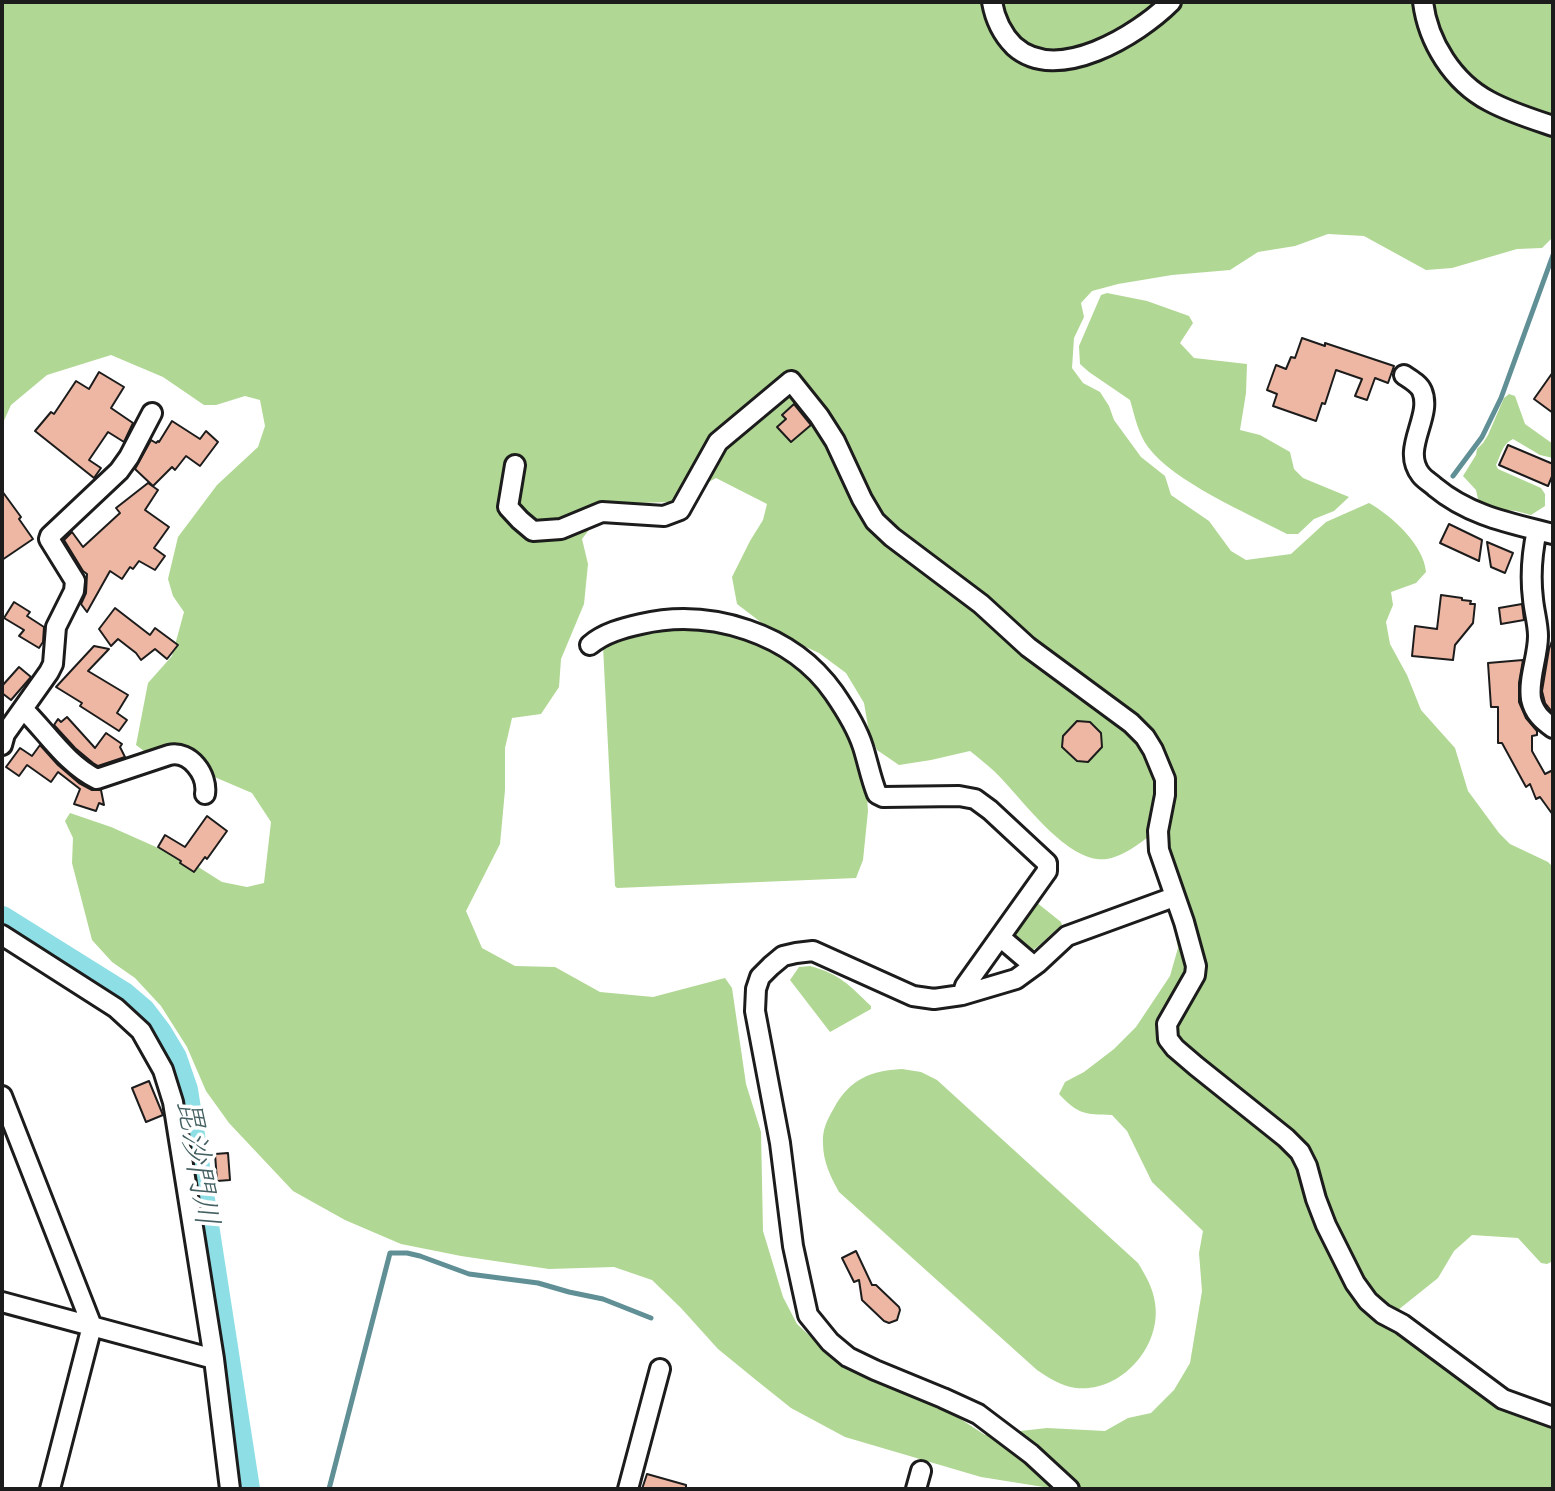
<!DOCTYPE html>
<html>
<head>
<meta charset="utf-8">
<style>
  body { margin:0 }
  #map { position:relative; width:1555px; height:1491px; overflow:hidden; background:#fff; font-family:"Architects Daughter",sans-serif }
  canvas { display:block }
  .frame { position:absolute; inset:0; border:4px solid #1c1c1c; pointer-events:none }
</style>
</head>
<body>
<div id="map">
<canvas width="1555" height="1491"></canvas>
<div class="frame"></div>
</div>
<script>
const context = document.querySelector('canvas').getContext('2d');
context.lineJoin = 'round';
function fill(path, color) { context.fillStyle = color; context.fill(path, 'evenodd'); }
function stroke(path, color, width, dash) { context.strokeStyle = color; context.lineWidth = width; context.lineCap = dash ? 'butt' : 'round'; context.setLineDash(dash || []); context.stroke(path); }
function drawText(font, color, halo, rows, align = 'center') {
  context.font = font + ' "Architects Daughter","Klee One",sans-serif'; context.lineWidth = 7; context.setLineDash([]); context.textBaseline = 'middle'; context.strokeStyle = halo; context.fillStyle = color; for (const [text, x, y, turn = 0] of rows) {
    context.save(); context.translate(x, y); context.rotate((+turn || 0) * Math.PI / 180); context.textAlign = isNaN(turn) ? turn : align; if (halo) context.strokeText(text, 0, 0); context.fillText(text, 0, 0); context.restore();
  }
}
const green = new Path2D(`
  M2 2H1553V237L1542 248 1517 249 1452 268 1426 270 1364 236 1328 234 1295 246 1258 252 1230 270 1172 275 1118 284 1092 291 1081 303 1084 317 1074 338 1072 368 1083 383 1100 392 1109 406 1114 420 1141 457 1165 476 1171 495 1209 521 1231 551 1246 560 1291 554 1326 522 1369 503C1392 516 1424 545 1426 572L1416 583 1391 592 1393 605 1386 622 1390 644 1407 675 1421 710 1455 748 1468 791 1499 833 1510 844 1548 862 1553 867V1261L1547 1264 1541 1263 1518 1238 1472 1235 1454 1251 1438 1278 1398 1310V1332L1436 1356 1456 1376 1503 1404 1553 1421V1489H1056L981 1477 845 1437 791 1408 756 1380 718 1349 681 1308 652 1280 614 1267 549 1269 461 1256 401 1244 345 1220 293 1191 229 1123 206 1091 187 1047 161 1006 135 978 112 962 92 940 72 863 73 838 65 821 70 813 111 827 192 863 222 882 247 887 264 883 271 822 252 793 191 767 160 763 136 745 148 683 172 656 184 612 173 596 168 579 178 537 217 485 258 447 265 426 260 400 245 396 216 405H204L163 377 111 355 47 375 11 405 2 425ZM716 478 767 504 763 520 750 541 732 577 737 604 775 633 819 653 846 673 864 703 869 732 877 750 899 765 931 760 970 751C978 757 986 764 994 771 1020 796 1060 854 1097 859 1116 862 1138 845 1152 834L1178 897 1173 922 1178 948 1170 976 1136 1027 1114 1049 1084 1072 1065 1082 1059 1094C1079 1115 1084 1114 1112 1115L1127 1131 1152 1182 1203 1231 1199 1253 1202 1291 1190 1363 1174 1390 1151 1413 1128 1418 1105 1431 1047 1428 985 1435 959 1418 929 1403 875 1381 826 1351 797 1324 783 1297 763 1231 761 1132 746 1084 732 988 725 978 653 997 600 992 555 967 515 966 482 948 466 911 500 844 505 790V748L512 718 541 714 559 687 561 659 584 604 588 564 582 539 598 518 636 503 672 502Z
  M1107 293 1147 301 1189 316 1193 323 1180 343 1194 358 1247 364 1246 393 1240 430 1260 435 1290 452 1294 469 1303 478 1349 497 1334 511 1314 519 1298 534H1287C1247 513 1174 482 1148 447 1138 433 1135 417 1130 400L1089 372 1080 364 1079 346 1101 295Z
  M1509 394 1515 396 1525 424 1553 444V458L1540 455 1513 439C1502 444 1501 455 1496 465L1498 469 1541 488 1545 494V506L1531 515 1516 511 1489 508 1478 499 1476 490 1463 476 1476 455 1477 449 1483 443 1488 435 1504 398Z
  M681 626 701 627 756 641 798 666 818 685 849 729 866 782 868 811 863 860 856 878 617 888 615 886 603 646 639 633Z
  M1036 902 1061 922 1062 925C1052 932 1038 949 1029 952L1012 936Z
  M810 966C840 974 849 985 871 1006V1009L830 1032 790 980 799 967Z
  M902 1069 921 1072 937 1080 1138 1263C1146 1276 1153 1288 1155 1303 1162 1346 1121 1393 1076 1388 1061 1386 1049 1378 1037 1370L839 1192C831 1178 823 1161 823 1144 822 1130 827 1120 834 1108 850 1079 870 1071 902 1069Z`);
const stream = new Path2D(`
  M1453 476 1482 437 1501 398 1553 255
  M329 1489 390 1253H407L420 1256 469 1274 538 1283 569 1292 603 1299 651 1318`);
const river = new Path2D(`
  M2 920 122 995 142 1012 158 1033 173 1058 184 1090 246 1489`);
const building = new Path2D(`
  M1302 338 1325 346V343L1394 366 1388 383 1375 378 1367 400 1355 396 1362 379 1336 370 1325 404 1322 403 1316 421 1273 406 1277 394 1267 390 1276 365 1286 369 1291 357 1295 358Z
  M99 372 124 387 111 408 133 423 124 442 108 432 89 460 101 468 94 478 35 431 51 412 54 414 76 381 89 389Z
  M1553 372V413L1534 399Z
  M794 404 811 425 791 442 777 427 786 419 782 415Z
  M172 421 200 439 206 431 218 442 200 466 186 456 175 470 172 467 153 486 135 469 151 440 156 443 158 441 159 442Z
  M1508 445 1553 464V474L1548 486 1499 465Z
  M148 483 158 490 145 510 169 527 154 548 165 556 155 570 139 561 133 569 130 567 122 579 110 571 87 612 81 604 86 593 87 574 83 571 64 540 72 532 83 547 120 513 116 508Z
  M2 491 21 517 19 519 33 539 2 560Z
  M1449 524 1482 540 1479 561 1440 543Z
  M1487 542 1513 553 1505 573 1491 567Z
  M1441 595 1462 598V600L1471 601 1470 604H1475L1473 623 1455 645 1453 660 1412 656 1415 626 1437 629Z
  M14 602 30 612 27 616 44 627 43 642 39 648 19 636 24 630 4 618Z
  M1522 604 1524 620 1501 624 1499 608Z
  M115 608 150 635 155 628 178 645 167 659 155 649 141 660 136 653 118 639 111 646 99 629Z
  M1552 641H1553V713L1545 703 1542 691 1549 649Z
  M94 646 109 649 88 671 128 695 117 713 127 720 119 731 80 706 82 703 56 687Z
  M1523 660 1519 683V702L1526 718 1537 731V735L1532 736V751L1545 774 1553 770V815L1540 797 1536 799 1530 784 1526 787 1502 743H1498V707H1491L1488 663Z
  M19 667 31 677 11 700 2 693V686Z
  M67 717 95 748 106 733 122 744 120 747 125 757 98 766 93 763 75 748 54 725 58 719 61 722Z
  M1077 721 1090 722 1101 733 1102 747 1088 762 1077 761 1062 747 1063 736Z
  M40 745 58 765 79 783 92 790H101L104 805 99 803 96 811 74 804 80 789 58 772 51 782 27 765 19 776 6 767 20 748 32 756Z
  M207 816 227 831 207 859 205 857 194 872 180 863 181 861 158 847 165 835 185 847Z
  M149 1081 163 1115 146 1122 132 1088Z
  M228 1153 230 1180 217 1181 215 1154Z
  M856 1251 872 1285H876L899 1307 900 1310 897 1320 889 1323 884 1321 862 1300 859 1280 854 1282 842 1258Z
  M647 1474 686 1485V1489H642Z`);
const minor = new Path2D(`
  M992 2C995 19 1002 34 1014 46 1057 85 1138 35 1171 2
  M1423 2C1428 42 1453 82 1489 101 1509 112 1532 119 1553 126
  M1404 375C1410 379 1419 384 1422 391 1433 417 1400 449 1421 475 1425 480 1431 483 1435 487 1465 512 1500 521 1537 530
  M515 465 508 507 520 520 533 531 561 529 602 512 664 516 680 510 718 442 791 381 819 416 835 441 862 499 875 521 892 537 981 604 1028 647 1131 723 1145 737 1153 750 1165 779V795L1158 831 1159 850 1184 922 1196 966 1195 975 1167 1024 1168 1039 1175 1048 1196 1066 1286 1138 1300 1152 1307 1166 1316 1199 1326 1225 1355 1283 1368 1301 1383 1314 1402 1324 1503 1399 1553 1417
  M1553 534 1537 530C1532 553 1530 575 1533 599 1534 611 1538 624 1538 636 1538 657 1528 678 1531 699 1534 713 1542 720 1553 728
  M590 645C604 633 623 628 641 624 710 608 792 633 834 693 845 709 857 728 863 747 868 763 871 779 877 794L883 797 959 796 975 799 990 810 1047 863V871L965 986 962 995
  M23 709C46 731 67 765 97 779L169 755C190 750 208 775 205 794
  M2 745 5 734 49 672 53 664 56 627 74 591 75 581 49 539 50 536 119 471 129 457 152 413
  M2 935 116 1008 141 1031 163 1070 173 1102 214 1359 230 1489
  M1000 937 1034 966
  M2 1096 92 1326 50 1489
  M2 1302 214 1359
  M628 1489 660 1369
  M916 1489 921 1471
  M1069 1489 1031 1454 978 1414 943 1398 875 1370 848 1357 830 1342 808 1315 793 1246 780 1143 755 1011 756 989 760 977 771 966 783 956 796 953 813 951 913 996 934 999 962 995 1016 979 1038 963 1067 936 1174 897`);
const waterNames = [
  ["毘沙門川",195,1163,81]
];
fill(green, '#b0d793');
stroke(stream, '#609095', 5);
stroke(river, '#8ddee5', 28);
fill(building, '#eeb7a3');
stroke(building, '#1c1c1c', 2);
stroke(minor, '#1c1c1c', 24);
stroke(minor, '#fff', 18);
drawText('italic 32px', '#446062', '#fff', waterNames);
</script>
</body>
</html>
